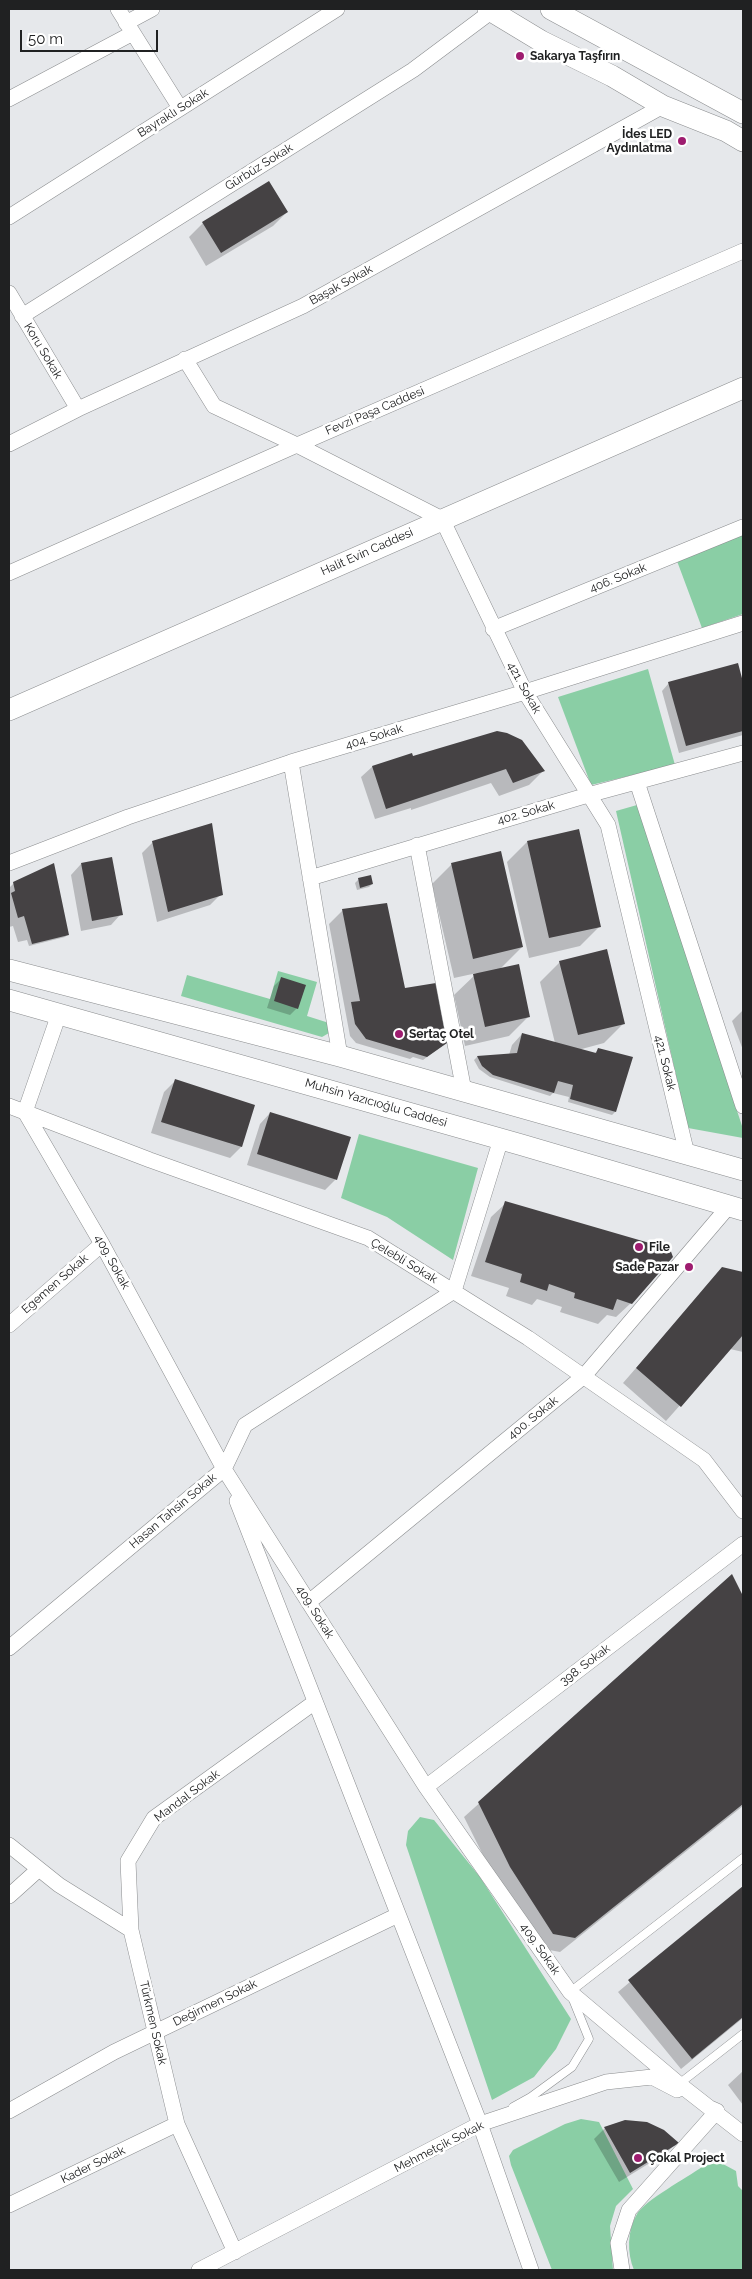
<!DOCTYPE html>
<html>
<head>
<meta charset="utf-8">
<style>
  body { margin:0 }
  #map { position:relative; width:752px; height:2279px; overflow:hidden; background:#e6e8eb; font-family:Raleway,sans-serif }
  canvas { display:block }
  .frame { position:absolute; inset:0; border:10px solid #202122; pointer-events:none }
  .scale { position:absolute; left:20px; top:30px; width:138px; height:22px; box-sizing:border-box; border:2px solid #202122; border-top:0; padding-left:6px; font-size:15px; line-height:18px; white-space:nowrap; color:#202122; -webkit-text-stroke:4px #fff; paint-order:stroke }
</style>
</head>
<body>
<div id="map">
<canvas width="752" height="2279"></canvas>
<div class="frame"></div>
<div class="scale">50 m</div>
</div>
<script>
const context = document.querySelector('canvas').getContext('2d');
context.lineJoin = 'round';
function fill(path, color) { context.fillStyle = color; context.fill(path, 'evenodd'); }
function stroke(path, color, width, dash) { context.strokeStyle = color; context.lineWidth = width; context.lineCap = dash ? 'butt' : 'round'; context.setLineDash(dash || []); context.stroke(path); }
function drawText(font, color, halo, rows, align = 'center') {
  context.font = font + ' Raleway,sans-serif'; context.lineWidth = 5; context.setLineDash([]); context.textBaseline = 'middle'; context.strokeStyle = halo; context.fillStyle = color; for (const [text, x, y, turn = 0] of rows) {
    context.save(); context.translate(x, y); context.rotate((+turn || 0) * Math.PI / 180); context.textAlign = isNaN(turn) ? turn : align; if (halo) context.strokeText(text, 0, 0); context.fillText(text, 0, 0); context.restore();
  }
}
const green = new Path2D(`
  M743 535V614L702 628 677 561Z
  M648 669 675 765 591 785 558 697Z
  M637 805 743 1129V1138L688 1128 616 811Z
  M278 971 317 982 307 1016 329 1023V1033L322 1037 181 996 187 975 270 999Z
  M359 1134 478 1168 453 1260 387 1217 341 1198Z
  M420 1817 434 1820 480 1877 571 2019 556 2049 534 2077 492 2100 406 1845 408 1831Z
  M581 2119 599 2122 633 2189 616 2206 610 2226 613 2270H552L511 2165 509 2156 513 2150 565 2124Z
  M715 2163 723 2164 736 2171 738 2186 743 2191V2270H634C627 2253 627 2231 637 2214 644 2201 688 2177 702 2167Z`);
const shadow = new Path2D(`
  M287 212 273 226 206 266 189 237 203 223Z
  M737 665 743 686V735L679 753 662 691 669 683Z
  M412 759 543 771 529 785 499 796 491 783 411 810V808L375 819 361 777 372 767Z
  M153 842 221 894 210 905 157 922 142 853Z
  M527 842 600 926 580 946 529 958 507 862Z
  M81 864 121 914 111 925 81 931 71 875Z
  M452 864 522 947 499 970 529 1016 509 1036 465 1046 454 995 477 973 454 978 432 884Z
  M358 880 372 884 369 887 357 890 355 883Z
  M14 883 68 934 65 937 29 946 27 940 18 942 13 926 9 927V888Z
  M343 910 446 1043 423 1060 413 1057 410 1059 356 1043 350 1036 329 924Z
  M560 962 624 1023 604 1043 578 1050 594 1054 598 1050 615 1112 612 1115 568 1102 569 1097 553 1093 550 1096 490 1077 479 1069 474 1060 477 1057 509 1055 512 1045 522 1034 555 1043 540 982Z
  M281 979 297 1008 290 1015 267 1008 274 986Z
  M743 1010V1050L732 1021Z
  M175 1081 253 1106 241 1147 230 1158 151 1133 164 1092Z
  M270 1113 336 1179 325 1190 247 1165 260 1124Z
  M506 1203 631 1303 616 1317 607 1315 598 1324 560 1312 562 1307 537 1299 532 1305 506 1296 509 1288 471 1276 491 1217Z
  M723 1268 743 1273V1352L730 1349 666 1421 623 1383Z
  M732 1576 743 1599V1806L560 1952 539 1948 496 1881 464 1817Z
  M743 1887V2018L681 2069 618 1992Z
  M743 2071V2105L728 2085Z
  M605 2128 677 2143 666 2153 619 2182 594 2139Z`);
const building = new Path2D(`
  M269 181 288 212 221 253 202 222Z
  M738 663 743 682V731L686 746 668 682Z
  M497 731 507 733 522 740 545 771 513 783 506 769 386 809 372 766 412 753 413 756Z
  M212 823 223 895 168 912 152 841Z
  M579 829 601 927 549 938 527 841Z
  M501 851 523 947 473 959 451 863Z
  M112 857 123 915 92 921 81 863Z
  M54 863 69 935 32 944 24 916 18 918 11 893 15 891 13 882Z
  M371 875 373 884 360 888 358 878Z
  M387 903 405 988 436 983 447 1043 427 1057 366 1039 355 1024 351 1002 360 1001 342 909Z
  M607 949 625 1024 578 1035 559 961Z
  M519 964 530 1017 485 1027 473 974Z
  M281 977 306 985 298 1009 274 1001Z
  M522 1033 596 1053 598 1048 633 1057 616 1112 570 1099 573 1085 558 1081 554 1093 493 1075 482 1066 477 1056 517 1053Z
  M175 1079 255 1105 242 1147 161 1122Z
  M270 1112 351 1137 337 1180 257 1154Z
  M505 1201 670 1249 673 1257 632 1304 617 1299 613 1310 574 1298 575 1293 549 1284 547 1291 520 1282 522 1274 485 1262Z
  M722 1267 743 1272V1335L681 1407 636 1368Z
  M732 1574 743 1596V1804L575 1938 553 1934 510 1867 478 1802Z
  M743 1886V2017L692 2059 628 1980Z
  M625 2120 647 2122 664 2130 679 2143 630 2173 604 2127Z`);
const lane = new Path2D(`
  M679 2084 743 2034
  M513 2107 531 2097 572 2067 589 2039 570 1992 743 1858`);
const street = new Path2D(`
  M118 9 180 108
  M126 23 152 9
  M9 99 133 33
  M9 217 337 9
  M9 293 78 409
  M22 316 413 70 492 11
  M185 359 214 406 297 445 442 519 525 692 608 825 687 1154
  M9 444 78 409 303 306 663 106
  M9 573 297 445 743 251
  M493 629 743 527
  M291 762 340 1056
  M637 782 743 1106
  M417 845 464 1091
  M9 863 128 817 291 762 525 692 743 623
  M310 878 588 795 743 753
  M59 1014 25 1112 102 1244 224 1469 426 1787 570 1992 679 2084 743 2134
  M9 1106 150 1160 368 1238 528 1338 704 1460 743 1511
  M9 1325 102 1244
  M237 1501 480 2124 531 2270
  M309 1602 584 1376 729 1206
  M9 1648 224 1469 245 1425 454 1291 501 1139
  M426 1787 743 1544
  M9 1845 59 1885 131 1930 177 2124 235 2252
  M9 1896 39 1869
  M131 1930 128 1861 154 1818 315 1702
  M9 2111 114 2052 398 1915
  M9 2205 177 2124
  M199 2270 480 2124 606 2082 652 2077 677 2090
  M622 2270 618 2243 629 2210 717 2111 708 2107`);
const secondary = new Path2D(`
  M488 9 541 41 612 76 663 106 726 131 743 141
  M551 9 743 113
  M9 710 743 388
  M9 970 340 1056 743 1170
  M9 1000 522 1145 743 1210`);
const markers = [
  [520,56,5,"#9e1c6f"],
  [682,141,5,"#9e1c6f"],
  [399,1034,5,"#9e1c6f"],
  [639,1247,5,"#9e1c6f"],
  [689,1267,5,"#9e1c6f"],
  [638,2158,5,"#9e1c6f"]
];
const poiNames = [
  ["Sakarya Taşfırın",530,56],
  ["İdes LED",672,134,"right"],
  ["Aydınlatma",672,148,"right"],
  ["Sertaç Otel",409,1034],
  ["File",649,1247],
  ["Sade Pazar",679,1267,"right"],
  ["Çokal Project",648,2158]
];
const streetNames = [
  ["Bayraklı Sokak",173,113,-32],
  ["Gürbüz Sokak",259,167,-32],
  ["Başak Sokak",341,285,-29],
  ["Koru Sokak",43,351,59],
  ["Fevzi Paşa Caddesi",375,411,-23],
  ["Halit Evin Caddesi",367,552,-24],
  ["406. Sokak",618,578,-22],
  ["421. Sokak",524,688,61],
  ["404. Sokak",374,737,-17],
  ["402. Sokak",526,813,-16],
  ["421. Sokak",665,1063,76],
  ["Muhsin Yazıcıoğlu Caddesi",376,1103,16],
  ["Çelebli Sokak",404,1261,31],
  ["409. Sokak",112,1262,61],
  ["Egemen Sokak",55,1284,-41],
  ["400. Sokak",533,1418,-39],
  ["Hasan Tahsin Sokak",173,1511,-40],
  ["409. Sokak",315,1612,58],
  ["398. Sokak",585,1665,-37],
  ["Mandal Sokak",187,1796,-37],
  ["409. Sokak",540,1949,55],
  ["Değirmen Sokak",215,2003,-26],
  ["Türkmen Sokak",153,2023,77],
  ["Mehmetçik Sokak",439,2147,-27],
  ["Kader Sokak",93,2165,-26]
];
fill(green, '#8acea5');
fill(shadow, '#0003');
fill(building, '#454244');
stroke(lane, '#8b8d8f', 9);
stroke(street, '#8b8d8f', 16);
stroke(secondary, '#8b8d8f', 22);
stroke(lane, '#fff', 8);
stroke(street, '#fff', 15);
stroke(secondary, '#fff', 21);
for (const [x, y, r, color] of markers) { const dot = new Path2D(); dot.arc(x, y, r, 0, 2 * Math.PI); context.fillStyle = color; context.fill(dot); stroke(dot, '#fff', 2); }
drawText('bold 12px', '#202122', '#fff', poiNames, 'left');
drawText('12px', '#202122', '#fff', streetNames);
</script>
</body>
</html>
